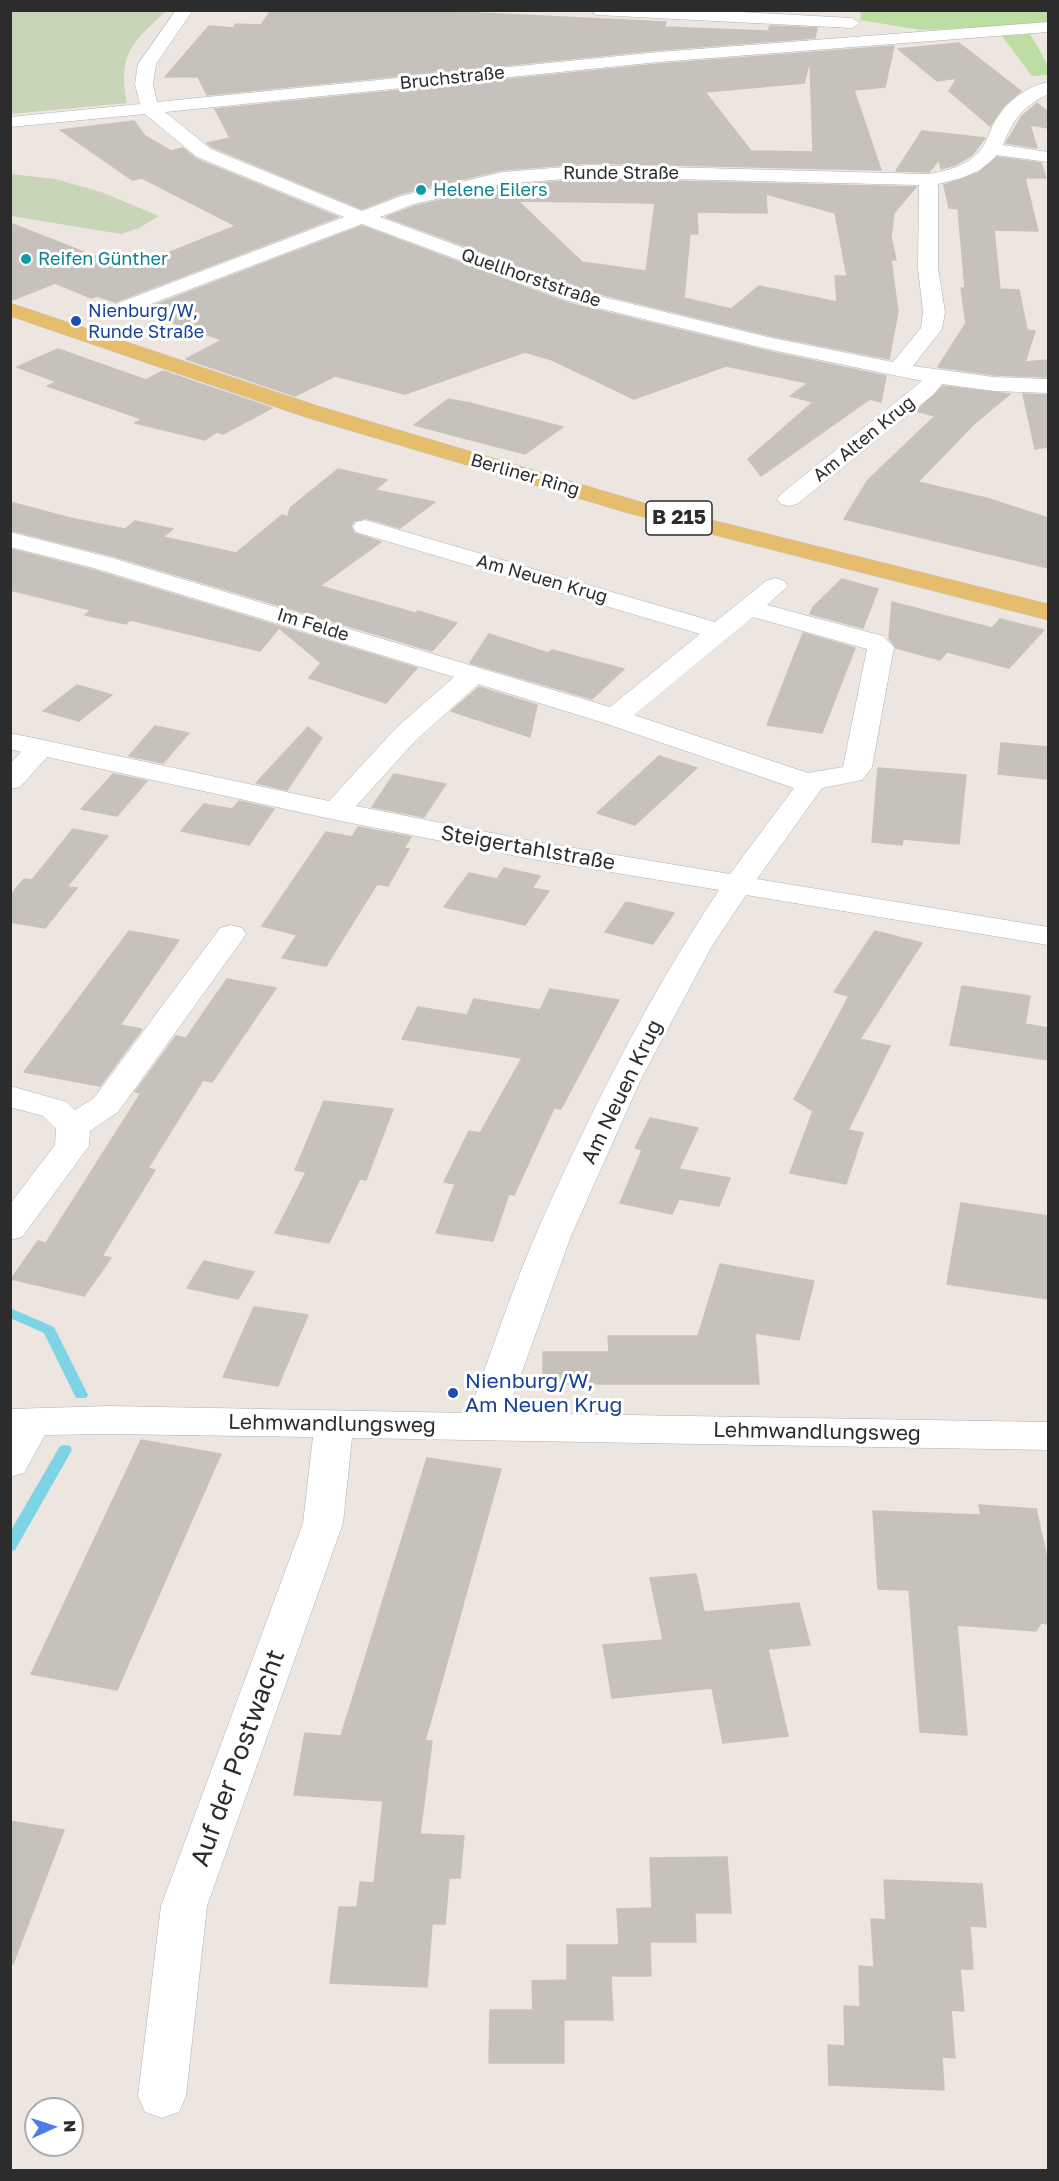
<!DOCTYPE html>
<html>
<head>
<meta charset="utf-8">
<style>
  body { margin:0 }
  #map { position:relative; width:1059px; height:2181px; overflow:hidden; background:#ede6e0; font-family:"Golos Text",sans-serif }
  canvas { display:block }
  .frame { position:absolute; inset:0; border:12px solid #2c2c2c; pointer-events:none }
  .north { position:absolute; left:24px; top:2097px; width:60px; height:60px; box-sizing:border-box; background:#fff; border:2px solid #ababab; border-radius:50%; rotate:87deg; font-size:16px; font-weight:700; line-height:24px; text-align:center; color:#2c2c2c }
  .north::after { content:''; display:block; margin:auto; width:21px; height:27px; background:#4f7ceb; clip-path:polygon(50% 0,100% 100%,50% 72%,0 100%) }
</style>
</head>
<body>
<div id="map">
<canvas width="1059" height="2181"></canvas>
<div class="frame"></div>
<div class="north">N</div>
</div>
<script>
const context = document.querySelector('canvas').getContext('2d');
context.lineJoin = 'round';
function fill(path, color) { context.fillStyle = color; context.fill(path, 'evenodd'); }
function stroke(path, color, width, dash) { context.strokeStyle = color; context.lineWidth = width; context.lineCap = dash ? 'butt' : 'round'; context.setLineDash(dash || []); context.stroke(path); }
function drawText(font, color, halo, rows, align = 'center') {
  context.font = font + ' "Golos Text",sans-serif'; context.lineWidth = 6; context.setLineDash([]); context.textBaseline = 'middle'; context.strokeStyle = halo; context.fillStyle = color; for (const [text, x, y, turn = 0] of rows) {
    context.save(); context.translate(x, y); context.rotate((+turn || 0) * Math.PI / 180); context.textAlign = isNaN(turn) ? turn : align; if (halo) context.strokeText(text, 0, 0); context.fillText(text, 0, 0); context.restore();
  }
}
const green = new Path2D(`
  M822 11H1048V25L921 30 860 20 861 12Z
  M1030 34 1048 65V75L1032 76 1002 36Z`);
const cemetery = new Path2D(`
  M11 10H166V11C133 43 117 53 127 103L11 114Z
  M11 174 55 179 101 192 159 216 139 228 121 234 11 216Z`);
const stream = new Path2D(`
  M10 1308 54 1327 88 1395 86 1398H76L44 1333 10 1318Z
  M65 1445 70 1446 72 1450 15 1550 10 1551V1532L60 1446Z`);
const building = new Path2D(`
  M271 10H418L666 22 664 27 768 31 770 26 817 28 815 38 659 50 207 95 198 77H165L209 26 233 28 236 24 261 25Z
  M959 43 1021 91 1003 107 990 126 949 91 957 78 937 81 898 49Z
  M894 46 885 87 854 90 881 170 589 163 502 170 400 194 362 209 212 147 207 143 230 138 215 109 659 64ZM810 59 813 152 751 151 705 92 804 83Z
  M1037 103 1048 112V128L1030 125 1037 148 1006 143 1022 116Z
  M134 121 145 136 171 151 183 148 196 159 338 217 115 302 97 296 91 298 55 283 10 301V223L127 269 236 226 142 178 132 180 60 130Z
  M922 131 960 135 985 138 972 155 955 165 941 169 939 160 929 172 896 171Z
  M997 157 1041 163 1046 178H1025L1038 231 994 230 1000 289 1019 290 1027 330 1035 331 1025 362 1048 360V377L994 375 938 367 966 323 961 288H965L958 209 949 208 944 185 978 173Z
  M589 179 916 187 894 213 891 237 896 260H891L898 312 889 359 772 336 584 290 386 217 415 206 503 186ZM766 194 835 213 847 276H835L837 302 759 286 731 309 684 298 690 234H698L697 212 767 213ZM518 201 655 203 646 271 582 262Z
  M362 226 568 303 771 352 886 376 881 402 870 399 761 476 748 459 813 402 790 396 808 383 726 366 634 399 552 360 525 352 405 394 335 376 295 396 186 359 222 340 139 311Z
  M58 349 146 380 163 371 272 408 223 434 217 432 205 440 135 423 142 419 47 386 57 382 17 367Z
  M943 386 1010 394 974 424 918 482 986 498 1048 518V568L844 519 868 480 935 416 916 411Z
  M1023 394 1048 395V447L1035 449Z
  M448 399 470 403 563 427 525 454 414 425Z
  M338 469 387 480 375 490 435 502 400 528 366 518 354 521 351 526 354 533 381 542 320 586 415 613 418 611 457 623 432 651 113 556 10 530V502L70 518 125 529 135 521 173 529 163 537 236 553 282 515 288 517 290 508Z
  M10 549 93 570 417 668 386 703 309 678 321 663 279 628 260 651 130 620 126 624 85 615 91 610 10 590Z
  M842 579 878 589 863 628 810 614 813 607Z
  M892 602 992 628 1000 619 1044 630 1009 668 947 652 940 660 896 648 889 638Z
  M803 633 855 648 822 733 767 725Z
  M489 634 548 653 552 650 624 669 592 699 470 663Z
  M77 685 112 695 79 721 43 711Z
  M479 687 537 705 530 737 451 711Z
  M155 726 189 733 163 763 129 756Z
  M308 727 322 738 287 790 256 783Z
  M1001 743 1048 747V779L998 774Z
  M659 756 697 768 635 825 597 813Z
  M878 768 966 775 959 844 903 839 902 845 872 842Z
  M113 774 147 781 117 816 81 809Z
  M394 774 446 784 424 817 372 807Z
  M239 801 274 809 249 845 181 831 204 804 232 809Z
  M358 827 411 837 404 848 409 849 388 886 377 884 326 966 282 958 297 935 262 926 326 832 352 837Z
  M73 829 108 836 67 887 77 888 45 928 10 922V896L24 879 32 880Z
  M504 868 540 876 532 888 549 891 525 925 444 907 469 873 497 879Z
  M626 902 674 913 653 944 605 932Z
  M129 931 179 940 120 1025 142 1029 100 1086 24 1072Z
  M875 931 922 943 860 1039 890 1046 848 1130 863 1133 846 1184 790 1173 813 1111 794 1099 849 996 834 992Z
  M227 979 276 988 212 1082 203 1080 148 1168 155 1170 102 1256 111 1258 84 1296 11 1279 38 1241 46 1243 141 1093 135 1092 176 1036 186 1038Z
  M962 986 1030 996 1025 1024 1048 1028V1060L950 1045Z
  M550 989 619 1000 561 1109 554 1108 514 1195 509 1194 493 1241 436 1233 455 1184 444 1182 469 1131 480 1133 522 1058 402 1039 418 1007 467 1015 474 999 540 1010Z
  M324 1101 393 1109 366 1180 360 1179 329 1243 275 1233 306 1172 295 1170Z
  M650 1118 698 1128 679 1169 730 1178 719 1206 679 1199 672 1214 620 1203 642 1150 635 1148Z
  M961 1203 1048 1216V1299L947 1284Z
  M204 1261 254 1272 238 1299 187 1288Z
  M720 1264 814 1281 799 1340 755 1333 759 1384H543V1352H609L608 1336H698Z
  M254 1307 308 1315 278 1386 223 1377Z
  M141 1440 221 1454 117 1690 31 1674Z
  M427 1458 501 1469 425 1741H432L420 1834 464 1836 460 1878H449L445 1924H432L427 1987 330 1983 339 1907H357L360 1882 374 1883 383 1801 294 1795 305 1733 341 1736Z
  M979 1505 1036 1509 1048 1563V1624L1041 1623 1036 1631 957 1625 967 1735 920 1732 909 1590 878 1589 873 1511 981 1515Z
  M696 1574 704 1612 799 1603 810 1645 768 1649 788 1736 723 1743 712 1688 612 1698 603 1645 663 1640 650 1578Z
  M10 1821 64 1830 13 1964 10 1963Z
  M727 1857 731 1913H695L696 1942H650L651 1976H611L613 2020H564V2063H489L490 2010H533L532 1981 567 1980V1945H619L617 1909 652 1908 650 1858Z
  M884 1880 982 1884 986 1927 970 1926 973 1969H960L964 2011 951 2010 955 2058 942 2057 944 2090 829 2085 828 2045 845 2046 844 2006 860 2007 859 1966 874 1967 871 1919 886 1920Z`);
const street = new Path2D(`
  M176 10H193L156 64 153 84 157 102 659 52 1048 22V32L659 62 165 112 211 149 362 211 401 196 503 172 589 165 929 174C947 171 966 166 979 152 987 144 989 132 994 123 1005 103 1027 86 1048 82V94C1022 107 1014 118 1003 145L1048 152V162L996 155C981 174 960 179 938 184V268L945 312 942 329 913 366 994 377 1048 379V393L994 391 942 384 934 394 797 504 789 506 781 504 777 499 781 494 922 381 772 350 569 301 362 224 127 313 120 315 113 313 110 309 113 305 344 217 197 157 145 114 10 127V117L140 104 135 84 138 64ZM589 177 919 185 918 268 923 312 921 328 893 362 772 338 583 292 380 217 414 204 503 184Z
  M589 10H704L852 18 860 23 852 28 597 15Z
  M365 520 715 622 766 581 775 578 784 581 788 586 767 605 883 636 894 647 872 767 862 780 822 788 757 879 1048 927V945L746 895 712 946 641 1079 571 1236 507 1413 1048 1422V1450L352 1438 343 1523 207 1906 186 2096 179 2112 162 2118 145 2112 138 2096 161 1906 303 1523 313 1437 109 1434 45 1435 24 1473 10 1477V1409L109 1406 469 1413C491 1353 511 1292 536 1234 589 1115 647 998 719 890L532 859 336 820 47 757 20 787 10 789V764L21 752 10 749V733L329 801 396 728 454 677 94 568 10 547V532L112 558 610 707 700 634 356 532 353 527 356 522ZM753 617 867 649 843 767 808 773 634 715ZM478 684 604 723 794 788 730 874 532 841 356 806 416 740Z
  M231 925 242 928 246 934 242 940 118 1112 90 1131 89 1146 22 1237 10 1240V1204L55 1145 56 1129 43 1116 10 1107V1086L67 1102 75 1110 94 1098 220 928Z`);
const primary = new Path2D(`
  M10 303 321 407 644 503 1048 604V620L628 513 305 417 10 316Z`);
const markers = [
  [421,190,6,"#0f9aa8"],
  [26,259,6,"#0f9aa8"],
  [76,321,6,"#1a4fb4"],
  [453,1393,6,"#1a4fb4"]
];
const farStreetnames = [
  ["Bruchstraße",452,78,-6],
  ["Runde Straße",621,173],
  ["Quellhorststraße",531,278,19],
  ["Am Alten Krug",864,439,-39],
  ["Berliner Ring",525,475,16],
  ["Am Neuen Krug",542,579,16],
  ["Im Felde",313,625,17]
];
const farCulturenames = [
  ["Helene Eilers",433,190],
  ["Reifen Günther",38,259]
];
const farTransitnames = [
  ["Nienburg/W,",88,311],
  ["Runde Straße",88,332]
];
const shields = [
  [679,518,66]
];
const shieldNames = [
  ["B 215",679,518]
];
const streetNames = [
  ["Steigertahlstraße",528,848,10],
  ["Am Neuen Krug",622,1092,-64],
  ["Lehmwandlungsweg",332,1424,1],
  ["Lehmwandlungsweg",817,1432,1]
];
const transitNames = [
  ["Nienburg/W,",465,1381],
  ["Am Neuen Krug",465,1405]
];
const nearStreetnames = [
  ["Auf der Postwacht",238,1758,-70]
];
fill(green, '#bcdea2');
fill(cemetery, '#c9d5b9');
fill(stream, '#7dd4e5');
fill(building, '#c6c1bb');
stroke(building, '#c8c2ba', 1.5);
stroke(street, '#acb0b7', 1);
stroke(primary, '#c4c4c4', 1);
fill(street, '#fff');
fill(primary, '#e5bd6c');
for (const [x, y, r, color] of markers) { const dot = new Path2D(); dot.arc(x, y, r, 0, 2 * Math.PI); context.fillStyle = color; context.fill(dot); stroke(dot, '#fff', 2); }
drawText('18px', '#2c2c2c', '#fff', farStreetnames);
drawText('18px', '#0d838f', '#fff', farCulturenames, 'left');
drawText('18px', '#164399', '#fff', farTransitnames, 'left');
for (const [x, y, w] of shields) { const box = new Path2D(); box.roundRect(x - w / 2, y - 17, w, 34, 4.5); context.fillStyle = '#fff'; context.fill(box); stroke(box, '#2c2c2c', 1.5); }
drawText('bold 20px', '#2c2c2c', null, shieldNames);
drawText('21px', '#2c2c2c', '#fff', streetNames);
drawText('21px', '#164399', '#fff', transitNames, 'left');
drawText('26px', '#2c2c2c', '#fff', nearStreetnames);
</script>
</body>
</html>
